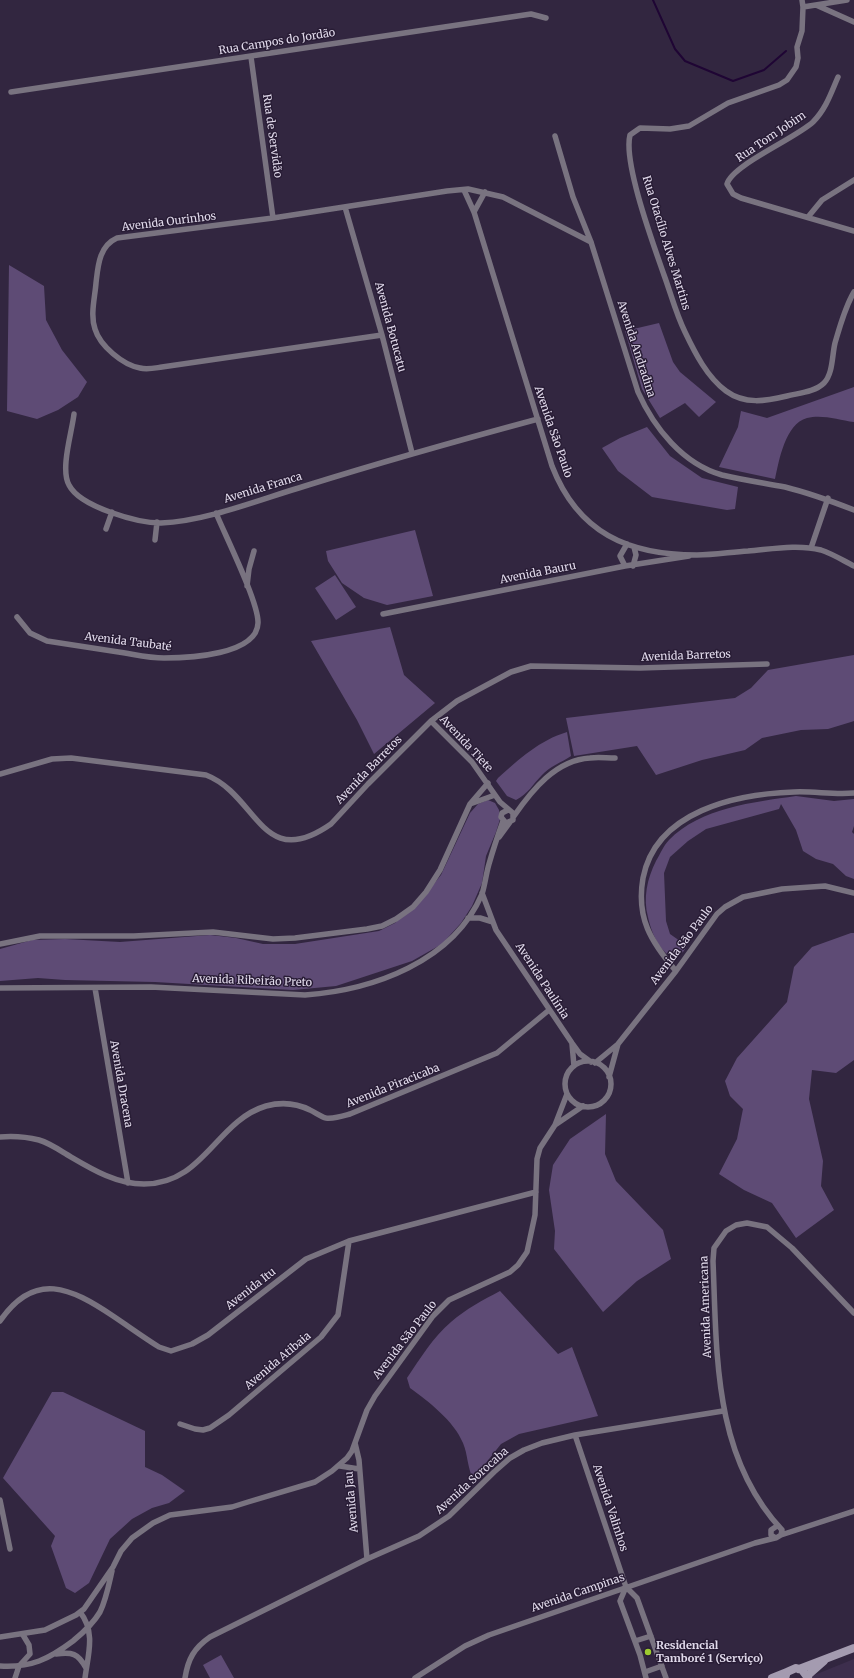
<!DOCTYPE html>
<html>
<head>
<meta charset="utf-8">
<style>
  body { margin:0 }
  canvas { display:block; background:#322640 }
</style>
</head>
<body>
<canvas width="854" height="1678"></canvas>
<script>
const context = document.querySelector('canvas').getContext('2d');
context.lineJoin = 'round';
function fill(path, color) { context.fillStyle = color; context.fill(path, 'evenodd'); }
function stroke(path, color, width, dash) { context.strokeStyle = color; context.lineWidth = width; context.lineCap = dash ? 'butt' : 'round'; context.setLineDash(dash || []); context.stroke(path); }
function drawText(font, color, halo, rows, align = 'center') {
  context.font = font + ' Merriweather,serif'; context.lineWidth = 3; context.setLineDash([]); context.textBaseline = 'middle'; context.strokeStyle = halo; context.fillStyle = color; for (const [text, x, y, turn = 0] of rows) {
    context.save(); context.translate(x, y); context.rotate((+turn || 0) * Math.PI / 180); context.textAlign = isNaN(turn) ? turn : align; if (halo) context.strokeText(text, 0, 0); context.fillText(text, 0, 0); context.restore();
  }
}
const built = new Path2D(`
  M854 1659V1678H807Z`);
const green = new Path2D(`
  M9 265 44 286 46 320 62 350 87 382 78 397 58 410 37 419 7 411Z
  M659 323 673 362 680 372 716 402 699 417 685 403 660 418 642 389 625 331Z
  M854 387V422C839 420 822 414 807 418 785 424 779 461 775 479L719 467 738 427 741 411 767 418Z
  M647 427 670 456 702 478 738 487 735 509 727 510 652 497 618 471 602 448 620 438Z
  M415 530 433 596 387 605 364 598 342 583 328 561 326 551Z
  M335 575 356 607 336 620 315 588Z
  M390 627 404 675 435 703 374 754 357 720 311 641Z
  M854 655V721L851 722 828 729 801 730 762 738 745 750 702 760 656 775 637 746 574 756 566 718 735 698 751 688 768 670Z
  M567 732 571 756C562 762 549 767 542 775 533 784 528 794 516 800L507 796 496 781 498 778C519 759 540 740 567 732Z
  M796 796 834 801 854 799V826L852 832 854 834V879L846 876 833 864 816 859 803 851 796 830 781 804 779 809 706 829 688 841 670 857 664 873 666 921 670 934 687 946 683 952 673 957C659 952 651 931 648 917 643 898 647 879 656 861 660 855 663 846 669 840 700 808 754 802 796 796Z
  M488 800 495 803 499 810 500 819 496 832 486 856 482 883 472 906 461 923 442 944 412 961 336 986 293 990 155 982 65 980 38 978 0 981V949L32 940 65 939 120 942 210 935 236 938 263 944H295L379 931 395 923 425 895 441 875 470 813 478 804Z
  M851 933H854V1060L836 1073 812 1070 809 1099 823 1161 821 1186 834 1210 796 1238 772 1203 744 1190 719 1174 737 1139 743 1109 730 1096 725 1081 737 1058 787 1002 794 967 812 947Z
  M606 1114 605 1154 616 1181 663 1230 671 1259 637 1281 603 1312 554 1249 555 1231 549 1190 553 1165 570 1139Z
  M500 1291 558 1354 572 1347 598 1416 519 1434 501 1444 473 1479C467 1466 468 1455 463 1443 454 1421 428 1401 410 1388L407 1378C420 1359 433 1337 451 1322 466 1309 483 1300 500 1291Z
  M52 1392H63L145 1431V1467L162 1475 185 1491 169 1503 152 1508 132 1519 110 1539 89 1583 75 1593 66 1588 51 1546 55 1536 3 1478Z
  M221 1655 234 1678H210L203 1665Z`);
const stream = new Path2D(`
  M653 0 675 49 685 61 733 81 764 70 786 51`);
const minor = new Path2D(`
  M802 0 803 7
  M847 0 803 7 802 31 797 47 798 58 796 67 787 80 779 85 728 103 689 126 670 129 640 128 630 135C623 163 654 246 664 275 671 294 676 314 685 332 695 353 707 377 726 391 745 405 766 401 787 396 799 393 815 392 824 383 833 374 832 355 835 343 840 326 845 307 854 292
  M816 5 854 22
  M251 57 273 218
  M838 77C831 93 826 109 813 122 796 138 732 165 727 184L733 194 741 198 854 231
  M11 92 531 14 546 18
  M555 136 573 197 591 242 638 392C654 428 683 464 722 475 743 480 764 483 785 487 809 493 831 501 854 510
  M464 190 474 212 552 466C578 533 628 555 697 555 714 555 731 552 748 551 772 549 798 544 821 550 833 554 844 561 854 566
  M345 207 382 335 412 453
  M474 212 485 192
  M808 217 822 200 854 180
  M382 335 162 367C155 368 147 370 140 368 123 365 100 346 95 329 90 315 95 297 96 283 98 266 99 246 117 238L273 218 447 191 468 189 503 197 591 242
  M74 414C72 432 60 469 69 485 80 507 138 523 161 523 207 521 261 499 305 486 382 462 460 440 538 419
  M106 529 112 512
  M155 540 157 522
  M811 548 828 498
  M625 566 620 556 627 544
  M633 566 636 555 634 547
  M247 586 249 569 254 551
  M383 614 625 566 689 556
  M17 617 30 633 47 641C73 645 99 649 125 653 137 655 151 658 164 658 188 658 257 655 258 623 259 603 225 535 216 513
  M431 721 472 762 500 802 513 813V820L506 823 501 817 502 813 508 810
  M0 774 52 759 71 758 206 775C258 795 261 873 331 824L368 784 431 721 457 701 511 672 531 666 640 668 767 664
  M470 804 495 795
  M514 816C532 790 556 760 590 758 598 757 606 758 615 758
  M499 837 510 822
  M482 893 496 930 572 1043 580 1054 591 1062
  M468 918H480L493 922
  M0 944 40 936H134L213 932 273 939 295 938 367 929 382 926 396 919 413 907 426 892 440 870 470 804 488 783
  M676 971C651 942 636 918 643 878 656 811 736 794 794 792 814 791 834 795 854 793
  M0 988 151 987 305 995C373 990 453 962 482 894 485 885 486 874 489 864 493 850 498 835 503 821
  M95 988 128 1183
  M572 1044 574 1066
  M565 1084a23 23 0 1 1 46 0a23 23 0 1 1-46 0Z
  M595 1063 618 1044 676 971 717 914 725 907 743 897 782 889 825 886 854 893
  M609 1077 618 1044
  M555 1125 583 1106
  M0 1137C12 1136 27 1137 39 1140 49 1143 58 1149 66 1154 90 1168 115 1184 144 1184 204 1184 216 1121 266 1106 281 1102 296 1103 310 1110 315 1112 321 1117 326 1118 334 1119 343 1116 350 1114L497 1053 549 1010
  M0 1321C35 1270 71 1288 113 1316 128 1326 143 1337 159 1347L171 1351 192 1344 208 1335 306 1259 349 1241 536 1192
  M180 1424 195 1429 203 1430 210 1428 229 1415 321 1337 338 1315 349 1241
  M575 1435 626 1587 637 1598 666 1678
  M355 1443 359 1460 367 1559
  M340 1466 359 1469
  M0 1500 10 1549
  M777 1526 771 1530V1535L776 1538 781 1535 782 1530C713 1456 717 1355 713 1261L714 1248 726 1231 736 1225 747 1223 767 1227 792 1248 854 1313
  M781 1535 854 1511
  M626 1587 620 1601 640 1655 646 1678
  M80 1612C96 1632 88 1655 85 1678
  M0 1637 45 1630 76 1615 84 1609 113 1567 121 1551 132 1538 153 1523 170 1515 232 1507 248 1502 315 1482 332 1471 347 1458 352 1451 367 1410 375 1396 433 1316 449 1300 510 1272 518 1265 527 1252 535 1215 537 1159 540 1148 555 1125 567 1094
  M635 1641 651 1636
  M56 1654C72 1652 78 1653 86 1668
  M0 1666C31 1668 49 1659 73 1641 84 1632 93 1624 100 1612 106 1600 109 1584 112 1571
  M645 1672 662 1666
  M15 1678 19 1666 30 1654 29 1645 23 1635
  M185 1678C188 1659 194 1648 210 1637L367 1559 419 1536 449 1516 494 1472 510 1458 524 1450 542 1443 575 1435 723 1411
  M415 1678 465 1646 489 1635 755 1543 775 1538`);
const secondary = new Path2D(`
  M799 1669 854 1648
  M807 1676 824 1661
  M772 1678 787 1672
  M785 1678 787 1672 796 1668 802 1670 808 1678`);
const markers = [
  [648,1652,4,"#9dca2f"]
];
const streetNames = [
  ["Rua Campos do Jordão",277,42,-9],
  ["Rua de Servidão",272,136,82],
  ["Rua Tom Jobim",771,137,-34],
  ["Avenida Ourinhos",169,222,-7],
  ["Rua Otacílio Alves Martins",666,243,73],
  ["Avenida Botucatu",390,327,75],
  ["Avenida Andradina",636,349,72],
  ["Avenida São Paulo",553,432,71],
  ["Avenida Franca",263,488,-17],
  ["Avenida Bauru",538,573,-11],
  ["Avenida Taubaté",128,642,7],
  ["Avenida Barretos",686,656,-2],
  ["Avenida Tiete",466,744,47],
  ["Avenida Barretos",369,770,-46],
  ["Avenida São Paulo",682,945,-53],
  ["Avenida Ribeirão Preto",252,981,2],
  ["Avenida Paulínia",542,981,57],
  ["Avenida Dracena",121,1084,80],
  ["Avenida Piracicaba",393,1086,-22],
  ["Avenida Itu",251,1289,-38],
  ["Avenida Americana",706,1307,-92],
  ["Avenida São Paulo",405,1340,-52],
  ["Avenida Atibaia",278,1361,-40],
  ["Avenida Sorocaba",472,1481,-42],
  ["Avenida Jau",352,1502,-95],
  ["Avenida Valinhos",610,1508,72],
  ["Avenida Campinas",578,1593,-19]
];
const poiNames = [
  ["Residencial",656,1646],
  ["Tamboré 1 (Serviço)",656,1659]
];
fill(built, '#3d2e4d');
fill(green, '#5e4b75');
stroke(stream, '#1f0534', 2);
stroke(minor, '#797380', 5.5);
stroke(secondary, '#a49bb0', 8);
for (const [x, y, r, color] of markers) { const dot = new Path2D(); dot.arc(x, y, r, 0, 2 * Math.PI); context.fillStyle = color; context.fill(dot); stroke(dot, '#281c35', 1.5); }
drawText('11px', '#e1daeb', '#281c35', streetNames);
drawText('bold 11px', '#e1daeb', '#281c35', poiNames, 'left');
</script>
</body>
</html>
